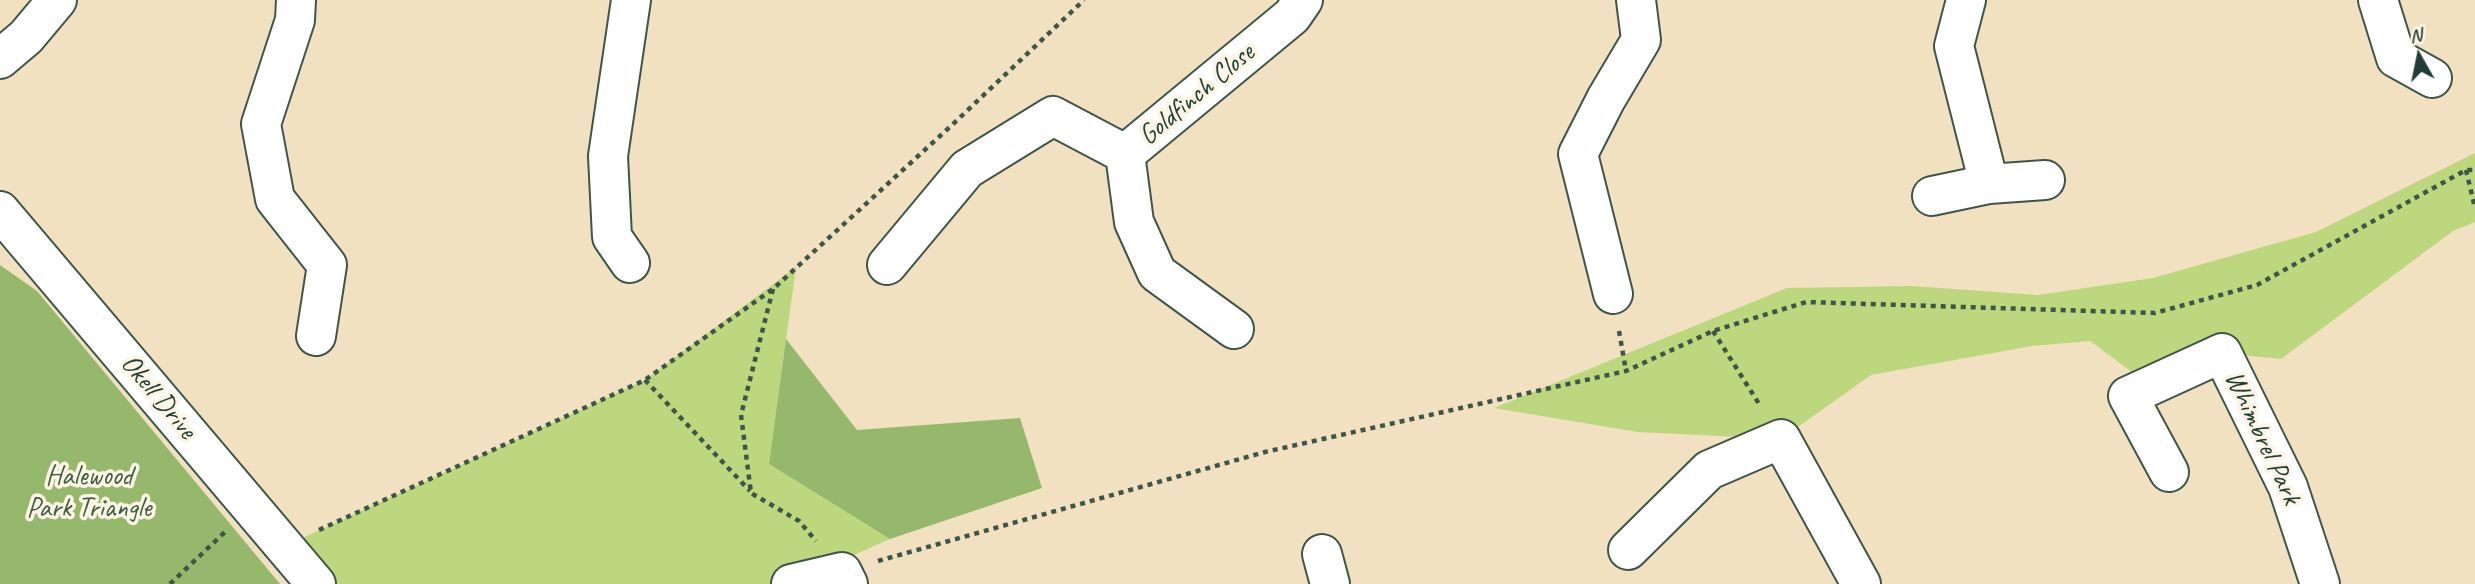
<!DOCTYPE html>
<html>
<head>
<meta charset="utf-8">
<style>
  body { margin:0 }
  #map { position:relative; width:2475px; height:584px; overflow:hidden; background:#f1e1c1; font-family:Caveat,sans-serif }
  canvas { display:block }
  .north { position:absolute; left:2384px; top:21px; width:70px; height:70px; -webkit-text-stroke:5px #fcf5e5; paint-order:stroke; rotate:351deg; font-size:19px; font-weight:700; line-height:28px; text-align:center; color:#1f3d34 }
  .north::after { content:''; display:block; margin:auto; width:24px; height:32px; background:#1f3d34; clip-path:polygon(50% 0,100% 100%,50% 72%,0 100%) }
</style>
</head>
<body>
<div id="map">
<canvas width="2475" height="584"></canvas>
<div class="north">N</div>
</div>
<script>
const context = document.querySelector('canvas').getContext('2d');
context.lineJoin = 'round';
function fill(path, color) { context.fillStyle = color; context.fill(path, 'evenodd'); }
function stroke(path, color, width, dash) { context.strokeStyle = color; context.lineWidth = width; context.lineCap = dash ? 'butt' : 'round'; context.setLineDash(dash || []); context.stroke(path); }
function drawText(font, color, halo, rows, align = 'center') {
  context.font = font + ' Caveat,sans-serif'; context.lineWidth = 7; context.setLineDash([]); context.textBaseline = 'middle'; context.strokeStyle = halo; context.fillStyle = color; for (const [text, x, y, turn = 0] of rows) {
    context.save(); context.translate(x, y); context.rotate((+turn || 0) * Math.PI / 180); context.textAlign = isNaN(turn) ? turn : align; if (halo) context.strokeText(text, 0, 0); context.fillText(text, 0, 0); context.restore();
  }
}
const green = new Path2D(`
  M2475 153V222L2453 231 2281 359 2222 353 2151 386 2090 341 2032 346 1871 375 1781 439 1638 432 1494 408 1787 288 1912 286 2038 295 2153 278 2316 232Z
  M796 267 769 464 890 539 788 584H316L283 547 645 380Z`);
const forest = new Path2D(`
  M0 265 37 291 280 584H0Z
  M786 339 857 430 1020 418 1042 488 890 539 769 464Z`);
const path = new Path2D(`
  M2466 170 2475 208
  M773 289 741 415 751 493 799 521 816 541
  M1619 331 1626 371
  M1713 331 1761 407
  M645 380 750 491
  M319 530 645 380 773 289 952 125 1084 0
  M878 561 1265 452 1626 371 1713 331 1806 302 2155 313 2257 285 2466 170H2475
  M170 584 225 532`);
const minor = new Path2D(`
  M296 0 295 20 261 124 275 199 327 265 316 336
  M1966 0 1954 46 1989 184
  M2378 0 2396 58 2432 78
  M0 59 26 37 57 0
  M1932 196 1989 184 2045 180
  M630 263 612 237 608 156 631 0
  M887 265 967 169 1053 116 1125 154
  M1613 294 1578 154 1606 99 1641 40 1636 0
  M1234 329 1157 273 1134 222 1125 154 1292 16 1303 0
  M2169 472 2128 396 2222 353 2288 487 2320 584
  M1628 550 1709 470 1781 439 1861 584
  M1322 554 1330 584
  M791 584 842 572 848 584`);
const tertiary = new Path2D(`
  M0 211 316 584`);
const streetNames = [
  ["Goldfinch Close",1197,95,-40],
  ["Okell Drive",158,397,50],
  ["Whimbrel Park",2262,438,65]
];
const parkNames = [
  ["Halewood",89,477],
  ["Park Triangle",89,509]
];
fill(green, '#bcd77d');
fill(forest, '#95b86c');
stroke(minor, '#3e5649', 42);
stroke(tertiary, '#3e5649', 42);
stroke(path, '#3e5649', 4.5, [5, 5]);
stroke(minor, '#fff', 38);
stroke(tertiary, '#fff', 38);
drawText('28px', '#1f3d34', '#fcf5e5', streetNames);
drawText('28px', '#3e5c43', '#fcf5e5', parkNames);
</script>
</body>
</html>
